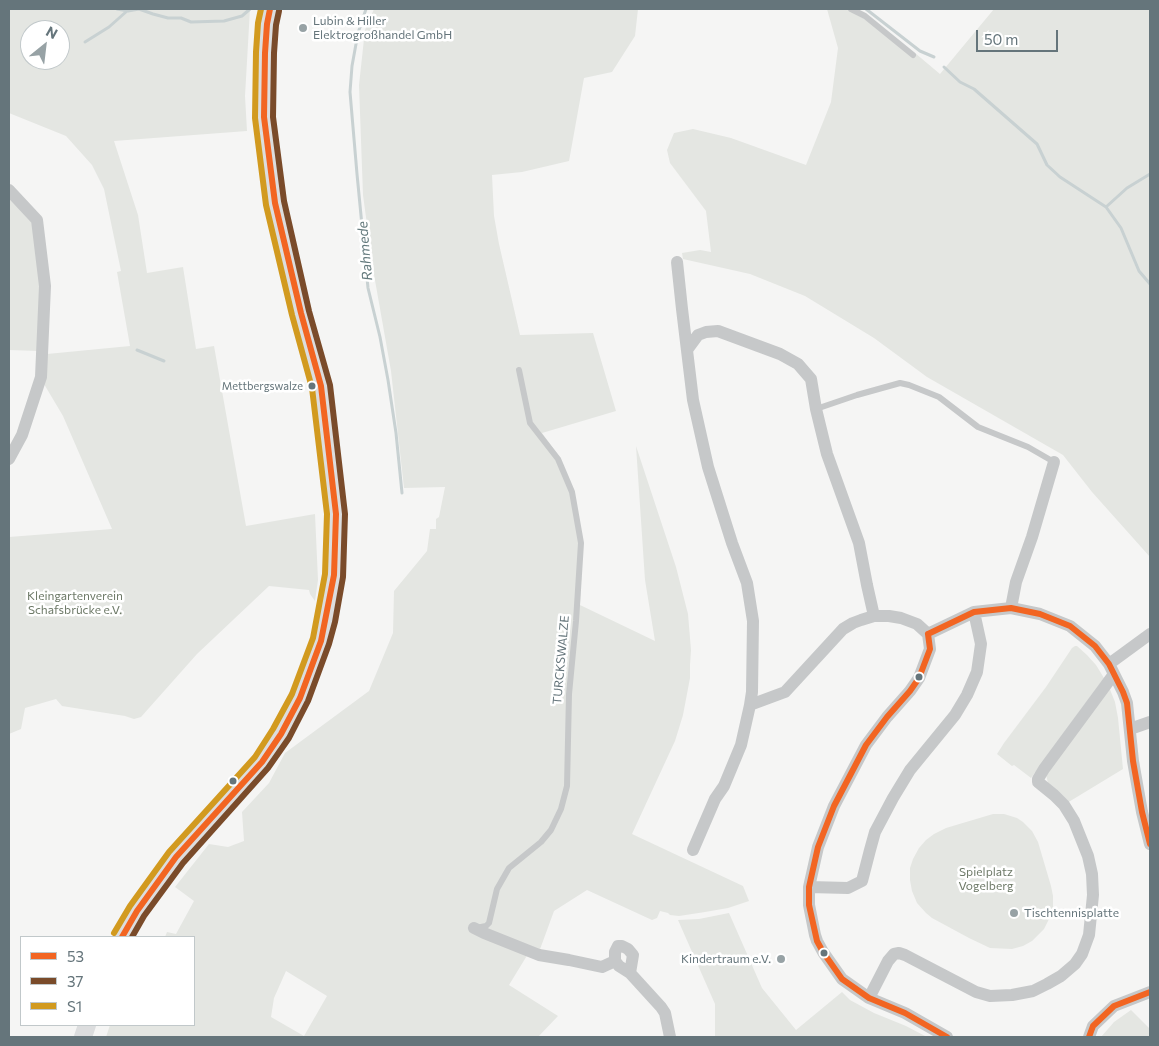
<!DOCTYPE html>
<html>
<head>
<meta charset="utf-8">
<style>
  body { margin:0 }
  #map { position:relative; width:1159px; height:1046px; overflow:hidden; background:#f5f5f4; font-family:Commissioner,sans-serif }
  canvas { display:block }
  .frame { position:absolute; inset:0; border:10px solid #65757b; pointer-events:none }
  .legend { position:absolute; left:20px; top:936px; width:175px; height:90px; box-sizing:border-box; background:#fff; border:1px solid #c1c8ca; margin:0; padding:6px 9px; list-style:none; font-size:15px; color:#65757b }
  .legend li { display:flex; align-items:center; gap:10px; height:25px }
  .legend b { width:25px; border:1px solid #c1c8ca }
  .north { position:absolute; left:20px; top:20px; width:50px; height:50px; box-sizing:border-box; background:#fff; border:1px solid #c1c8ca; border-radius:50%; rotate:29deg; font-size:14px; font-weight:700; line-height:20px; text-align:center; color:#65757b }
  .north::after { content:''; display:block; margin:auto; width:18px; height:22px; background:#97a2a5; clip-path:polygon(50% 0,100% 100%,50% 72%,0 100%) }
  .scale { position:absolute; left:976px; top:30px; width:82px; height:22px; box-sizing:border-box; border:2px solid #65757b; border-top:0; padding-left:6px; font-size:15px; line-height:18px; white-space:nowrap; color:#65757b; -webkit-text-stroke:4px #fff; paint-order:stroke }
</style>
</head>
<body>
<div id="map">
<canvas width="1159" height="1046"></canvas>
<div class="frame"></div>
<ul class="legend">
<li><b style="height:6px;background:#f26522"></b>53</li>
<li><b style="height:6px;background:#7a4b2a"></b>37</li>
<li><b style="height:6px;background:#d29a1f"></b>S1</li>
</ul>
<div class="north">N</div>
<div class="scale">50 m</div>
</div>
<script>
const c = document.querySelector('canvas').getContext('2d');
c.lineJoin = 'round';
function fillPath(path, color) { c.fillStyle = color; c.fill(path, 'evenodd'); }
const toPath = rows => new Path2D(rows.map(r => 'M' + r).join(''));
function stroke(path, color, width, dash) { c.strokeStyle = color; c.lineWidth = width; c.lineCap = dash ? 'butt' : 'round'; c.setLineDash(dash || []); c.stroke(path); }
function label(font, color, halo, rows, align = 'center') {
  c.font = font + ' Commissioner,sans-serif'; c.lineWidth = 5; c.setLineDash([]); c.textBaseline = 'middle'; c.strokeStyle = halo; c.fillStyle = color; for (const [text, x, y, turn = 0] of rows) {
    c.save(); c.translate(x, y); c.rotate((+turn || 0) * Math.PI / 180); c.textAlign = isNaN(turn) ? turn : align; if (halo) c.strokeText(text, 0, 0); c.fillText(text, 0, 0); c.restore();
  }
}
fillPath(toPath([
  [9,9,250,9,245,96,247,131,114,141,138,215,147,273,183,267,196,349,214,346,246,526,315,514,318,580,315,601,310,594,309,590,269,586,197,654,141,717,134,719,125,716,62,706,56,699,25,708,21,729,9,734,9,537,112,529,63,416,44,384,47,354,130,346,117,272,121,271,104,189,92,165,66,136,9,113],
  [30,30,60,30,60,60,30,60],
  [374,9,638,9,635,36,612,72,584,78,569,161,522,172,492,175,494,216,499,244,520,335,593,333,616,411,542,433,561,459,583,539,580,605,655,641,645,580,636,446,676,567,688,614,691,650,690,665,690,678,683,715,675,741,632,834,743,886,749,901,728,908,705,912,679,916,670,915,668,913,660,911,657,918,652,920,587,890,554,911,539,952,531,949,509,985,558,1016,538,1037,106,1037,110,1025,194,1025,194,937,165,937,167,932,176,934,194,901,175,887,209,844,228,847,244,841,242,812,269,783,285,753,369,691,393,633,394,591,427,551,430,529,436,529,436,519,439,517,445,487,404,488,391,371,373,269,363,195,359,85,365,30],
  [286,971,327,996,304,1036,271,1017,274,998],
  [827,9,846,9,863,18,915,53,940,74,994,9,1150,9,1150,557,1092,492,1063,455,927,377,874,338,805,296,750,274,683,259,682,253,700,250,711,252,706,211,670,163,667,150,674,133,693,129,731,138,806,165,831,102,838,48],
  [9,193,34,220,42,287,39,351,9,350],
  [1075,646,1077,646,1087,655,1096,665,1104,678,1031,778,1014,765,1012,766,997,754,1004,743,1046,687,1072,648],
  [1109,687,1115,702,1118,718,1123,769,1067,803,1048,783,1046,775],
  [993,814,1004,814,1017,818,1023,822,1032,831,1038,842,1051,886,1053,896,1053,908,1049,919,1044,929,1032,941,1023,946,1012,949,990,948,969,938,932,918,926,913,917,903,912,891,910,880,910,868,913,859,919,848,926,840,934,834,946,828],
  [729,913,762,988,796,1030,842,992,850,1000,874,1013,906,1026,927,1037,715,1037,715,1004,678,920,699,919],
  [1131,1010,1150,1029,1150,1037,1101,1037,1114,1022]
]), '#e4e6e2');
stroke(toPath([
  [117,9,128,11,139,9,153,14,168,18,181,18,191,22,224,21,242,16,250,9],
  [366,9,358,33,352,66,350,92,357,174,368,288,380,337,388,380,396,433,402,493],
  [866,9,920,51,934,57],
  [85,42,109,27,127,11],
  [944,67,960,82,974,89,1037,144,1047,165,1060,177,1106,207,1121,228,1139,271,1150,284],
  [1106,207,1127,188,1150,174],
  [137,350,164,361]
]), '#c8d1d2', 3);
stroke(toPath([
  [851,9,865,16,913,55],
  [816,409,857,395,900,383,909,385,939,397,978,427,1028,447,1054,462],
  [476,928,486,926,489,923,497,889,509,868,541,842,551,830,561,809,567,786,569,694,576,621,581,543,572,492,558,459,530,423,519,370]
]), '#c6c8c9', 6);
stroke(toPath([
  [9,190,37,220,45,286,41,377,22,435,9,459],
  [677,262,682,309,693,400,708,467,732,543,747,583,753,621,752,692,750,705],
  [687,350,698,335,706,332,718,331,780,354,798,364,811,379,816,409,827,454,859,543,867,585,874,616],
  [1011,608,1016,582,1032,537,1054,462],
  [928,634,930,649,919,678,910,691,887,717,866,745,834,806,818,847,809,887,809,905,815,935,817,941,823,952,842,979,869,998,905,1013,947,1037],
  [928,634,974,612,1011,608,1040,614,1070,626,1095,646,1109,664,1123,692,1127,703,1133,761,1142,812,1150,844],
  [1109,664,1150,634],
  [1130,729,1150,722],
  [693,850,715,799,724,786,741,745,750,705,785,692,843,629,853,623,861,620,874,616,889,616,901,618,917,624,928,634],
  [809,887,848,888,862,881,870,850,875,832,893,798,910,770,955,715,967,695,977,672,981,644,974,612],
  [474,928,484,933,539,955,569,960,602,967,615,961],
  [630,973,633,955,628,949,622,946,618,946,615,952,615,961,619,966,630,973,661,1007,665,1013,670,1037],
  [869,998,888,961,894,954,899,953,905,955,976,992,990,996,1012,995,1033,991,1047,984,1061,976,1075,964,1082,954,1089,935,1093,895,1092,874,1088,856,1074,821,1064,805,1054,795,1038,782,1038,779,1044,769,1114,674],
  [1089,1037,1093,1026,1114,1006,1150,992]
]), '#c6c8c9', 12);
stroke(toPath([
  [122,937,137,911,176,857,262,762,281,734,300,698,321,641,326,620,334,575,336,514,321,386,301,313,275,203,264,117,265,53,267,24,270,9],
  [83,1037,87,1025]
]), '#dcddde', 18);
stroke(toPath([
  [928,634,930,649,919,678,910,691,887,717,866,745,834,806,818,847,809,887,809,905,817,941,823,952,842,979,869,998,905,1013,947,1037],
  [928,634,974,612,1011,608,1040,614,1070,626,1095,646,1109,664,1123,692,1127,703,1133,761,1142,812,1150,844],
  [122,937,137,911,176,857,262,762,281,734,300,698,321,641,334,575,336,514,321,386,301,313,275,203,264,117,265,53,267,24,270,9],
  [1089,1037,1093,1026,1114,1006,1150,992]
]), '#f26522', 6);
stroke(toPath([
  [132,937,144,916,183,863,268,768,289,738,308,701,329,644,335,622,343,577,345,514,330,385,309,311,284,201,273,117,274,53,276,25,279,11]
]), '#7a4b2a', 6);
stroke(toPath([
  [114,933,130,906,169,852,255,757,273,729,292,694,313,638,325,574,327,514,312,388,292,315,266,205,255,118,256,52,258,23,261,9]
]), '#d29a1f', 6);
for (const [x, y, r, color] of [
  [303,28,5,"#97a2a5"],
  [312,386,4.5,"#65757b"],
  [919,677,4.5,"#65757b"],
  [233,781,4.5,"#65757b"],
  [1014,913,5,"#97a2a5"],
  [824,953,4.5,"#65757b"],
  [781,959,5,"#97a2a5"]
]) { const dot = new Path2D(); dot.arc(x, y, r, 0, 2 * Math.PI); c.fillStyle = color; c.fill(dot); stroke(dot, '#fff', 2); }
label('11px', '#65757b', '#fff', [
  ["Mettbergswalze",303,386]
], 'right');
label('12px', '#65757b', '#fff', [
  ["Lubin & Hiller",313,21],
  ["Elektrogroßhandel GmbH",313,35],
  ["Tischtennisplatte",1024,913],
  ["Kindertraum e.V.",771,959,"right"]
], 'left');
label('12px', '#6d7967', '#fff', [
  ["Kleingartenverein",75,596],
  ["Schafsbrücke e.V.",75,610],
  ["Spielplatz",986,872],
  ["Vogelberg",986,886]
]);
label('12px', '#65757b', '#fff', [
  ["TURCKSWALZE",561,660,-85]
]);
label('italic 14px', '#647a7d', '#fff', [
  ["Rahmede",365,251,-95]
]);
</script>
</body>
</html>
